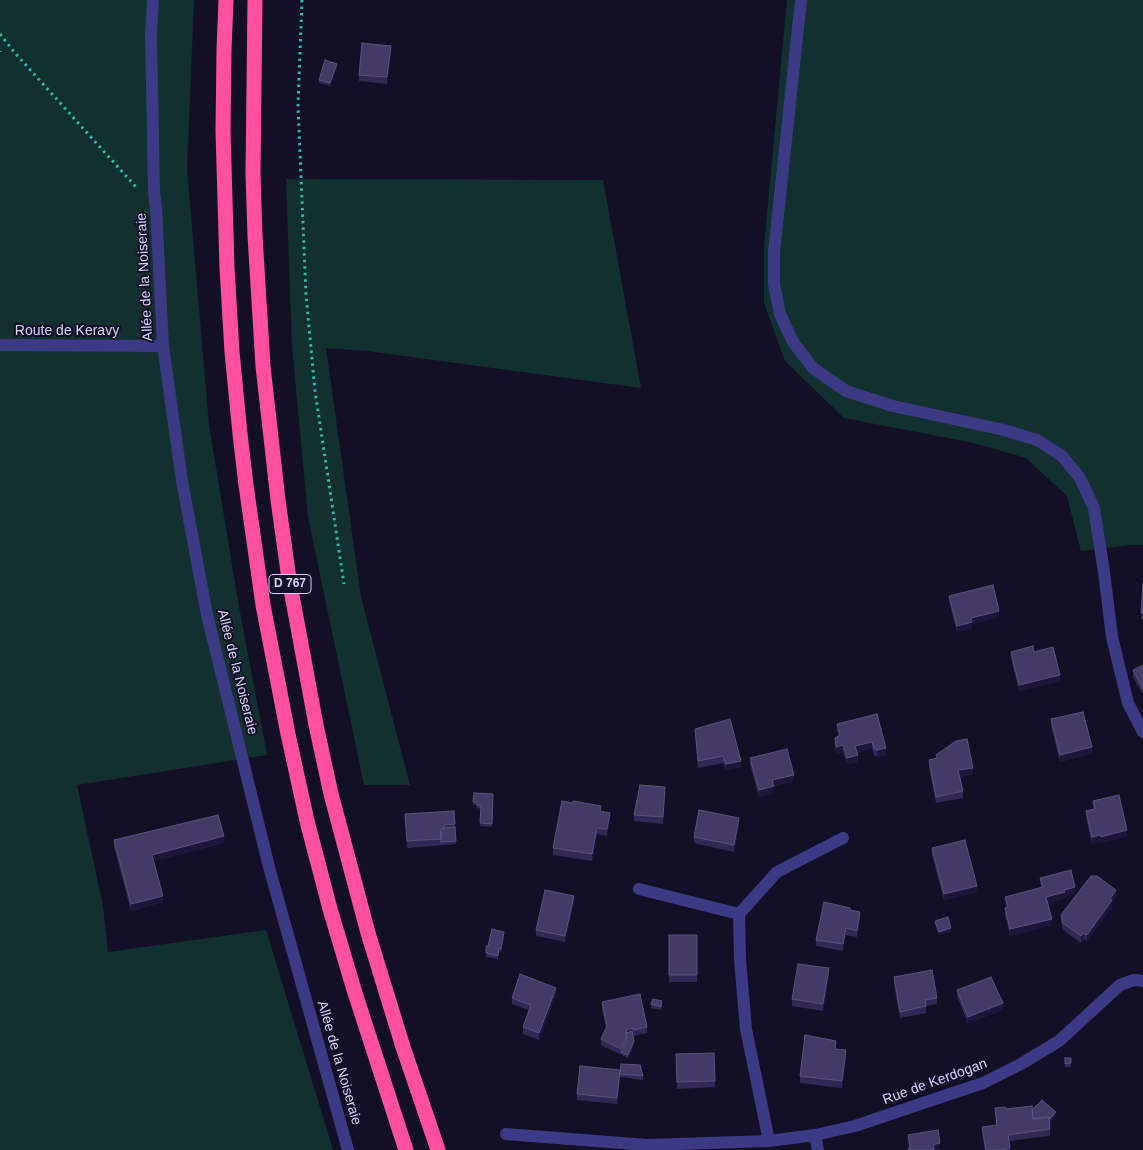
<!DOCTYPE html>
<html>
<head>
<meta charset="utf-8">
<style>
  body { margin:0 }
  canvas { display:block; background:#130f26 }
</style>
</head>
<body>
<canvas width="1143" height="1150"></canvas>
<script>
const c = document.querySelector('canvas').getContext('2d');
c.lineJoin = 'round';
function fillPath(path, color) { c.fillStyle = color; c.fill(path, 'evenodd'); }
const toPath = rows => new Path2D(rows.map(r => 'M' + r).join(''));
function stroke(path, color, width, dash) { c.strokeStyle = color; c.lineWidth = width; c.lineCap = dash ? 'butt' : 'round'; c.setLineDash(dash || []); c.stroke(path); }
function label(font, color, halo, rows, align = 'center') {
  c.font = font + ' Helvetica,sans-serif'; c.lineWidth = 4; c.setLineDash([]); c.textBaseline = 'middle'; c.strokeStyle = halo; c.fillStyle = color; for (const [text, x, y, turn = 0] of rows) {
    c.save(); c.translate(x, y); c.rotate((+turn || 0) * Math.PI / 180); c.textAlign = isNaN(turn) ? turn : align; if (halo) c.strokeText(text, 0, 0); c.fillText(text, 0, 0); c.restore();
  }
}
fillPath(toPath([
  [0,0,194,0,187,169,209,425,239,607,267,755,77,785,103,906,108,952,266,930,333,1150,0,1150],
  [787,0,1143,0,1143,545,1132,545,1081,551,1067,496,1026,458,974,443,844,418,785,361,764,303,764,246],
  [286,179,603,180,641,388,367,351,326,348,361,597,410,785,364,785,308,517,292,346]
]), '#12302f');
stroke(toPath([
  [302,0,298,105,306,295,315,391,344,584],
  [0,34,15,53,136,187],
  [0,51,0,52]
]), '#2fb8b0', 3, [2.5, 4]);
stroke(toPath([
  [153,0,151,35,154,191,156,209,163,346,182,481,207,615,269,867,348,1150],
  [801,0,774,252,774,284,780,314,793,342,813,368,846,391,893,406,1004,430,1037,440,1062,456,1080,478,1094,508,1104,572,1112,637,1128,703,1143,732],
  [0,345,163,346],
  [639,889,739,914],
  [506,1134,647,1145,769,1141,815,1135,855,1126,983,1083,1021,1064,1059,1041,1120,985,1134,980,1143,981],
  [815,1135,818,1150],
  [769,1141,746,1029,740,960,739,914,777,872,843,838]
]), '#3d3a85', 12);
stroke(toPath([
  [226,0,224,50,223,131,227,268,232,352,240,434,246,485,263,605,288,734,307,821,330,909,355,993,406,1150],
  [255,0,253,174,255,236,263,366,278,500,289,579,316,725,331,794,368,933,403,1047,438,1150]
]), '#ff4fa3', 15);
fillPath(toPath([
  [391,52,387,84,359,81,359,75],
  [337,68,330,86,319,83,319,80],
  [1143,584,1143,619,1141,619],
  [949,596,999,617,972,624,972,628,957,632,949,602],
  [1011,652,1034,652,1060,681,1019,691,1011,658],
  [1143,665,1143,695,1133,677,1133,670],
  [877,714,886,755,877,757,874,755,872,748,857,752,858,762,847,764,843,752,836,754,835,744,835,738,839,736,837,730,837,724],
  [1051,719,1092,753,1060,762,1051,726],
  [695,729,741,767,726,770,723,763,698,768],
  [936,755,973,774,960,777,963,791,963,798,936,803,929,767,929,760,936,759],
  [750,758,794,781,774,786,774,793,759,797,750,764],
  [474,793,493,794,492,827,480,826,481,809,477,808,476,805,473,805],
  [665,794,663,824,634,821,634,815],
  [1093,801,1127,836,1101,843,1101,841,1092,844,1086,817,1086,811,1093,809],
  [454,811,456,844,407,848,405,814],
  [601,811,610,819,607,836,597,834,592,861,553,855,553,848],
  [739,825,734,852,694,843,694,837],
  [114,840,224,843,154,861,163,902,131,911,114,847],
  [932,848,977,892,944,900,932,855],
  [1040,878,1075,894,1065,897,1065,898,1047,903,1052,925,1010,936,1005,914,1005,908,1006,908,1005,897,1041,887],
  [1116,897,1112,902,1112,907,1087,941,1084,939,1081,943,1063,930,1061,921,1061,915],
  [574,903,565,942,536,936,536,930],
  [850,910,860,919,857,937,846,935,843,951,816,946,816,940],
  [935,921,951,932,939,935,935,924],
  [504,935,501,952,499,951,498,959,486,957,486,946,488,946],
  [669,935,697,935,697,982,669,982],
  [829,974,823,1011,792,1006,792,999],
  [894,977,937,998,937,1004,926,1006,926,1013,900,1018,894,984],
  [957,990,1003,1010,968,1023,957,997],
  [556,994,539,1040,523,1034,523,1027,529,1010,512,1004,512,998],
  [602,1002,647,1027,647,1033,633,1036,634,1044,628,1058,601,1045,601,1039,606,1028,602,1009],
  [651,1004,662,1005,661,1010,651,1008],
  [836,1049,846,1057,842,1088,800,1083,800,1076],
  [714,1053,715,1087,677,1089,676,1054],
  [1065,1058,1071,1058,1071,1067,1065,1067],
  [620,1074,643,1076,643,1080,620,1077,617,1104,577,1100,577,1094],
  [995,1108,1032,1110,1056,1115,1050,1123,1050,1136,1009,1141,1010,1150,985,1150,982,1133,982,1127,996,1125]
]), '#312854');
fillPath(toPath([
  [391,46,391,52,387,84,387,77],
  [337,64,337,68,330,86,330,83],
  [999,611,999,617,972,624,972,628,957,632,957,626,971,618],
  [1060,675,1060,681,1019,691,1019,685],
  [872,742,872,748,855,753,855,746],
  [843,745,843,752,836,754,836,747],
  [1092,747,1092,753,1060,762,1060,755],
  [886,748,886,755,877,757,877,750],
  [858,755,858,762,847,764,847,758],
  [741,761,741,767,726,770,726,764],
  [973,768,973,774,958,777,958,770],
  [794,775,794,781,774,786,774,793,759,797,759,790,772,780],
  [665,787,665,794,663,824,663,817],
  [610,813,610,819,607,836,607,829],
  [739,818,739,825,734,852,734,845],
  [597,828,597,834,592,861,592,854],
  [1127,830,1127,836,1101,843,1101,837],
  [1101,835,1101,841,1092,844,1092,837],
  [224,836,224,843,152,862,152,855],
  [977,886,977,892,944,900,944,894],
  [1075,887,1075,894,1065,897,1065,898,1046,904,1046,897],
  [1116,890,1116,897,1112,902,1112,907,1087,941,1087,935],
  [163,896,163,902,131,911,131,904],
  [574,896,574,903,565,942,565,936],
  [860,912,860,919,857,937,857,931],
  [1052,919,1052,925,1010,936,1010,929],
  [846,928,846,935,843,951,843,944],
  [951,928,951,932,939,935,939,932],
  [1084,933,1084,939,1081,943,1081,936],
  [829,968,829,974,823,1011,823,1004],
  [556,988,556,994,539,1040,539,1033],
  [1003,1003,1003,1010,968,1023,968,1017],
  [633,1028,633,1035,626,1036,626,1030],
  [627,1037,627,1043,621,1052,621,1049],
  [634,1041,634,1044,628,1058,628,1055],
  [846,1050,846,1057,842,1088,842,1081],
  [1056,1112,1056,1115,1049,1124,1049,1121],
  [940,1143,940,1150,933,1150,933,1145]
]), '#1d163a');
const building = toPath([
  [362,43,391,46,387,77,359,75,362,43],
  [325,60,337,64,330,83,319,80,325,60],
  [1143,584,1143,613,1141,613,1143,584],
  [993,585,999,611,971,618,972,622,957,626,949,596,993,585],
  [1033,646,1034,652,1053,647,1060,675,1019,685,1011,652,1033,646],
  [1143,665,1143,689,1133,670,1143,665],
  [1083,712,1092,747,1060,755,1051,719,1083,712],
  [877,714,886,748,877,750,874,748,872,742,855,746,858,755,847,758,843,745,836,747,835,738,840,735,837,724,877,714],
  [730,719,741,761,726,764,723,756,698,761,695,729,730,719],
  [967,739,973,768,958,770,963,791,936,797,929,760,937,758,936,755,956,741,967,739],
  [787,749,794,775,772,780,774,786,759,790,750,758,787,749],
  [640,785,665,787,663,817,634,815,640,785],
  [474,793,493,794,492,824,480,823,481,806,477,805,476,802,473,802,474,793],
  [1119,795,1127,830,1101,837,1101,835,1092,837,1086,811,1095,809,1093,801,1119,795],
  [562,801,573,803,573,801,601,806,600,811,610,813,607,829,597,828,592,854,553,848,562,801],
  [699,810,739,818,734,845,694,837,699,810],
  [454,811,455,824,444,825,444,829,441,829,441,839,407,841,405,814,454,811],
  [218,815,224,836,152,855,163,896,131,904,114,840,218,815],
  [455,827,456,841,441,842,441,832,444,832,444,828,455,827],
  [965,840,977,886,944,894,932,848,965,840],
  [1071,870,1075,887,1064,890,1065,892,1046,897,1052,919,1010,929,1005,908,1008,907,1005,897,1043,887,1040,878,1071,870],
  [1091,876,1097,876,1116,890,1110,899,1112,900,1087,935,1084,933,1081,936,1063,923,1061,915,1091,876],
  [545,890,574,896,565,936,536,930,545,890],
  [824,902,850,908,850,910,860,912,857,931,846,928,843,944,816,940,824,902],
  [948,917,951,928,939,932,935,921,948,917],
  [492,929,504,932,501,949,499,948,498,956,486,953,486,946,488,946,492,929],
  [669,935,697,935,697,975,669,975,669,935],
  [798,964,829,968,823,1004,792,999,798,964],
  [932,970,937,998,925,1000,926,1006,900,1012,894,977,932,970],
  [520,974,556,988,539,1033,523,1027,531,1005,512,998,520,974],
  [991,977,1003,1003,968,1017,957,990,991,977],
  [640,994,647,1027,633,1030,633,1028,626,1030,627,1037,621,1049,601,1039,607,1026,602,1002,640,994],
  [653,999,662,1001,661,1007,651,1004,653,999],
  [632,1031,634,1041,628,1055,621,1052,627,1040,626,1033,632,1031],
  [805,1035,836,1041,835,1049,846,1050,842,1081,800,1076,805,1035],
  [714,1053,715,1081,677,1082,676,1054,714,1053],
  [1065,1058,1071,1058,1071,1063,1065,1064,1065,1058],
  [621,1064,640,1065,643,1076,620,1074,621,1064],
  [580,1066,620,1070,617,1098,577,1094,580,1066],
  [1042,1100,1056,1112,1049,1120,1049,1117,1033,1119,1032,1110,1042,1100],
  [1032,1106,1033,1119,1049,1117,1050,1129,1008,1135,1010,1148,999,1150,986,1150,982,1127,997,1125,995,1108,1005,1107,1006,1109,1032,1106],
  [938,1130,940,1143,933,1145,934,1150,909,1150,908,1148,910,1148,908,1135,938,1130]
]);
fillPath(building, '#433a66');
stroke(building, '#5a527e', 1);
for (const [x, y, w] of [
  [290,584,42]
]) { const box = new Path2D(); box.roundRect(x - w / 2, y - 9.5, w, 19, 4); c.fillStyle = '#130f26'; c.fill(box); stroke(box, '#d9d4ff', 1); }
label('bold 12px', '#d9d4ff', null, [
  ["D 767",290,584]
]);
label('14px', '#d9d4ff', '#130f26', [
  ["Allée de la Noiseraie",145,277,-93],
  ["Route de Keravy",67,331],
  ["Allée de la Noiseraie",237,672,76],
  ["Allée de la Noiseraie",339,1063,74],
  ["Rue de Kerdogan",935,1082,-20]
]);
</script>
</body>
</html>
